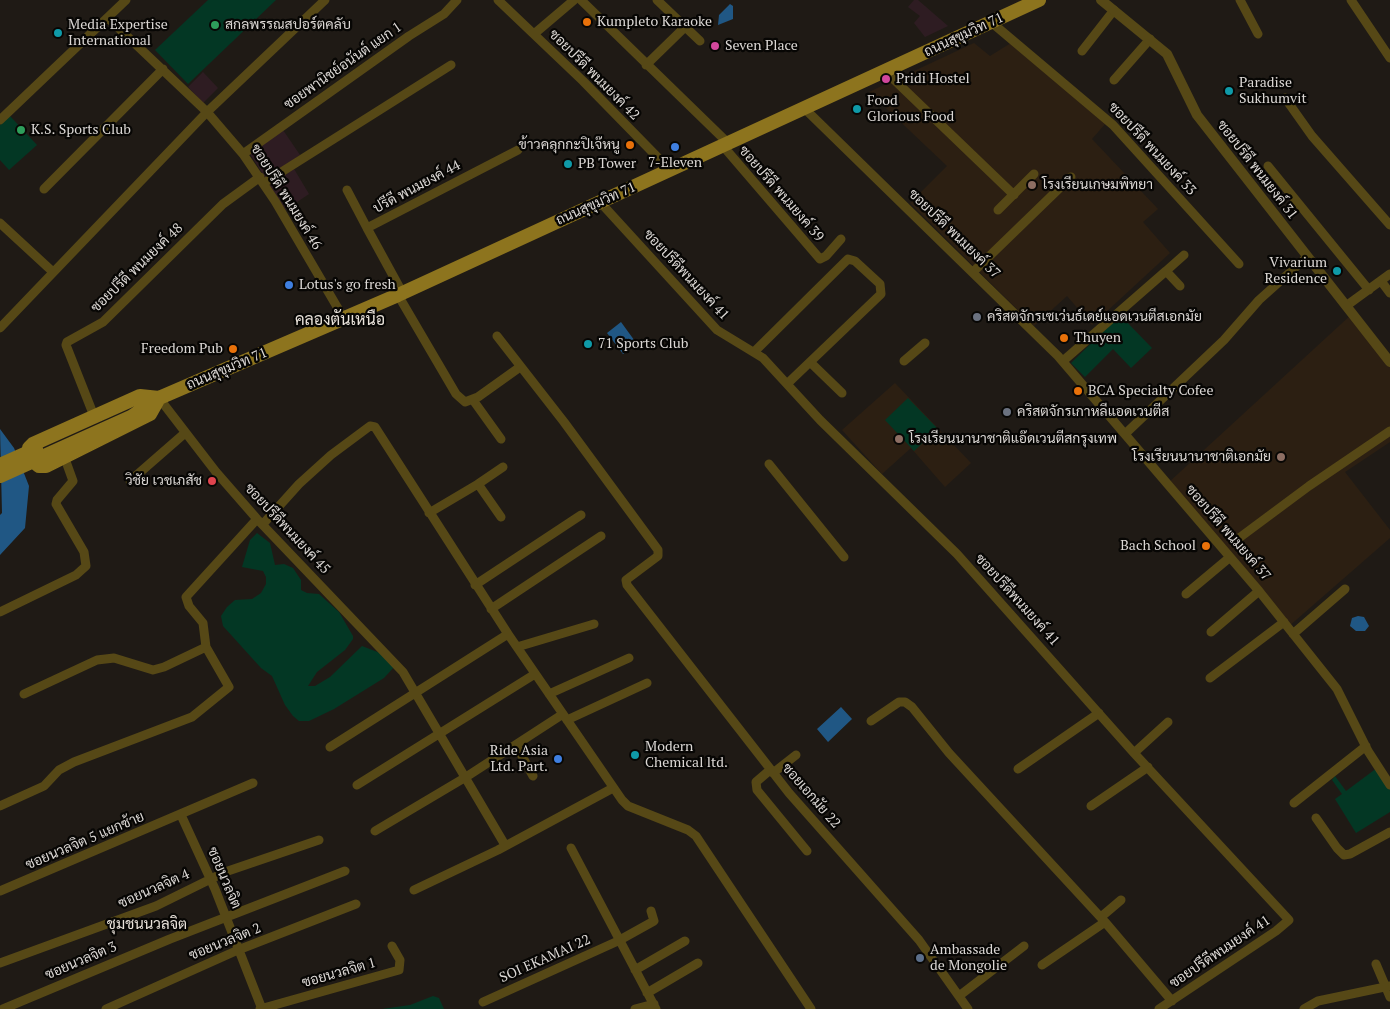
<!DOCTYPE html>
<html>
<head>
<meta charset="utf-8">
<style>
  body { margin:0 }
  canvas { display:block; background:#1f1a15 }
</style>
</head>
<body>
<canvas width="1390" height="1009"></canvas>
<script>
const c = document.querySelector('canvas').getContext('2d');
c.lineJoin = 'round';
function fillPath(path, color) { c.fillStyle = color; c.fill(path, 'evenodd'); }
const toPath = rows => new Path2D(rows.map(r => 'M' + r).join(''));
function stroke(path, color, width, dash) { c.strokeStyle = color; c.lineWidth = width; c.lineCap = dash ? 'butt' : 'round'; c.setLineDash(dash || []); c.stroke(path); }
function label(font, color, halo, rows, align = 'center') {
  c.font = font + ' "PT Serif",Sarabun,serif'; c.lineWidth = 4.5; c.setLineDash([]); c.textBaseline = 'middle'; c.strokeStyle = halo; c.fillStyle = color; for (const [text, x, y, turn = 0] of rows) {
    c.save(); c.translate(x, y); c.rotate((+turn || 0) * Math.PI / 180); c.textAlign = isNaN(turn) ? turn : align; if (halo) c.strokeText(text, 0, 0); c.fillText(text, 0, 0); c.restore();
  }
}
fillPath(toPath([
  [914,0,918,0,948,26,925,37,914,23,920,16,908,7],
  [203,72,218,88,203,103,188,87],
  [283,130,300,155,266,179,250,154],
  [294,169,309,194,285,210,269,185]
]), '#2e1c22');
fillPath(toPath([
  [974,43,990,56,1011,43,1106,123,1092,139,1158,209,1143,222,1170,253,1092,325,1067,296,1034,326,910,203,947,166,869,92],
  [1352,314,1390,362,1390,442,1345,472,1390,530,1390,538,1288,627,1167,484],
  [895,383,971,463,945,487,911,448,882,474,842,430]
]), '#2c1f12');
fillPath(toPath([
  [208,0,276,0,188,84,155,50],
  [10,116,37,145,9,170,0,160,0,125],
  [1120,315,1152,348,1131,368,1113,349,1085,377,1071,363],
  [908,398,938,429,914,451,885,420],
  [257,533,270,543,275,565,284,564,293,568,301,580,301,590,307,593,319,594,339,612,353,636,353,639,345,650,317,672,308,686,315,686,330,677,362,646,380,653,395,666,384,678,334,709,309,721,299,721,293,716,285,705,272,676,261,668,223,626,221,616,227,607,235,600,252,599,261,593,266,584,266,577,263,571,242,567,250,540],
  [1377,768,1390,786,1390,812,1356,833,1335,799,1342,794,1332,780,1335,776,1346,791],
  [433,996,439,998,444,1009,382,1009,410,1005]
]), '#033724');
fillPath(toPath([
  [730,4,733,6,733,19,718,25,719,15],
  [621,322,637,344,623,354,607,333],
  [0,429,14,448,29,486,25,528,0,555,0,515,2,513],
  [1358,616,1364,617,1369,626,1365,631,1356,631,1350,626,1352,618],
  [841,707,852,719,828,742,817,729]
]), '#205784');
stroke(toPath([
  [498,0,583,81,670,170],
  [581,0,729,144],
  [657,0,700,41],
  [1240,0,1258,34],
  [1351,0,1390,58],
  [108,18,207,112,243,154,275,201,343,317],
  [991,22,1113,125,1239,264],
  [534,34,574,0],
  [1082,51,1114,10],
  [646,65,685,27],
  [885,71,1014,195],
  [1114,80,1150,39],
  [1285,98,1312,136,1390,225],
  [805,109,1058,356,1259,591,1337,689,1368,751,1390,785],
  [0,120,126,0],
  [723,146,820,259,826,256,841,239],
  [243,154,409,36,444,14,457,0],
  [1268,166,1369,290],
  [264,183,451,65],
  [44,189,163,69],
  [347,190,367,228],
  [600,202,717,330,763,358,820,420,957,554,1134,753,1289,920,1276,931,1159,1009],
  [998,210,1034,174],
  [0,223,53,272],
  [973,272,1071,177],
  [1381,281,1390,293],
  [1180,286,1166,271,1184,255],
  [402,292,367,228,518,150],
  [398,295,456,394,465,402,478,397,520,367],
  [1346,306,1390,274],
  [0,328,207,112,325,0],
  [497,336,564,422,658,550,658,556,626,580,627,585,789,793,919,940,968,1009],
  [754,352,848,259,855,261,880,284,881,294,787,384],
  [904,361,925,343],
  [1063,361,1166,271],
  [810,362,842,393],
  [159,398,216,472,257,519,403,672,505,845],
  [473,400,501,439],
  [94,416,66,345,67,342,103,322,223,204,260,177],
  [1125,434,1224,340,1259,300,1307,257],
  [769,464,844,557],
  [130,481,185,433],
  [478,484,503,467],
  [429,513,478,484,501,517],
  [263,524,299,484,331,455,370,426,375,427,508,634,622,800,628,806,688,830,696,836,811,1009],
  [1235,541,1309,486,1390,431],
  [475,585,581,515],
  [1186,594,1229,558],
  [491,609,601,536],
  [0,612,76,575,86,566,84,552,56,504,57,500,73,481,64,456],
  [1211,632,1259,591],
  [1293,634,1345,589],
  [517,647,594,624],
  [1210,678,1284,622],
  [24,694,97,660,114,658,153,670,164,667,206,647],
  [549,694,629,658],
  [567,720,647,683],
  [871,721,899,702,905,702,912,707,949,753,1105,922,1172,1001],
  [516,745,533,776],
  [330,747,508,634],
  [1134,753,1168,722],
  [1018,769,1099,713],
  [770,770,756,782,757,790,807,851],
  [773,773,796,755],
  [357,785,535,674],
  [1294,803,1366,746],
  [0,806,44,786,59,770,74,762,192,717,229,687,206,647,203,623,189,606,186,597,257,519],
  [1091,806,1148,767],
  [181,815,215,889,262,1009],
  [1316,818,1337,848,1344,855,1350,854,1390,832],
  [375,831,466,777,563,714],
  [571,848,656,1009],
  [414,890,498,850,613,788],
  [0,891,253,783],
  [1101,917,1121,900],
  [0,963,156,906,225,872,319,840],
  [1376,964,1390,997],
  [1042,965,1105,922],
  [635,970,685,941],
  [647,993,698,963],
  [959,996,1024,946],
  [483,1002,618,941,654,921,651,911],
  [3,1009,170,939,345,871],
  [106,1009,238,950,356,904],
  [260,1009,399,970,400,960,392,946],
  [635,1009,654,1004],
  [1304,1009,1318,1001,1390,986]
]), '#564816', 9);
stroke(toPath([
  [1101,0,1167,54,1197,115,1390,362]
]), '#564816', 10);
stroke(toPath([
  [140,396,159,398,150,414,46,466,39,466,34,462,29,448,33,444,140,396],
  [0,465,36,449],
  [0,476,131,417,159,398,398,295,1039,0]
]), '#8d741e', 14);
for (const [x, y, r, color] of [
  [587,22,5,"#e8710a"],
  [215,25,5,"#2e9e5b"],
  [58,33,5,"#0f9aa8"],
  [715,46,5,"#d1479c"],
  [886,79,5,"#d1479c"],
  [1229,91,5,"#0f9aa8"],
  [857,109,5,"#0f9aa8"],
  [21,130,5,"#2e9e5b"],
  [630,145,5,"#e8710a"],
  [675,147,5,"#3f7fe0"],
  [568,164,5,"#0f9aa8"],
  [1032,185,5,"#8d6e63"],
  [1337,271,5,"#0f9aa8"],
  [289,285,5,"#3f7fe0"],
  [977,317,5,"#6b7280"],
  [1064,338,5,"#e8710a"],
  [588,344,5,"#0f9aa8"],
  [233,349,5,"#e8710a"],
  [1078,391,5,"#e8710a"],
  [1007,412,5,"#6b7280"],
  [899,439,5,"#8d6e63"],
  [1281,457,5,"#8d6e63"],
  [212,481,5,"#e0444e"],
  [1206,546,5,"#e8710a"],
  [635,755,5,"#0f9aa8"],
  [558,759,5,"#3f7fe0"],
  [920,958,5,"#5c6f8a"]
]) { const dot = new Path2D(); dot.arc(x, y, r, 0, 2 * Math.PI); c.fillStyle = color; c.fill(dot); stroke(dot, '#070604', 2); }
label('14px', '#dbd7d4', '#070604', [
  ["Kumpleto Karaoke",597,22],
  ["Media Expertise",68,25],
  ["International",68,41],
  ["สกลพรรณสปอร์ตคลับ",225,25],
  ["Seven Place",725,46],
  ["Pridi Hostel",896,79],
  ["Paradise",1239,83],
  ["Sukhumvit",1239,99],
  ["Food",867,101],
  ["Glorious Food",867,117],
  ["K.S. Sports Club",31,130],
  ["ข้าวคลุกกะปิเจ๊หนู",620,145,"right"],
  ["7-Eleven",675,163,"center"],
  ["PB Tower",578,164],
  ["โรงเรียนเกษมพิทยา",1042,185],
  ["Vivarium",1327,263,"right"],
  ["Residence",1327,279,"right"],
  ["Lotus's go fresh",299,285],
  ["คริสตจักรเซเว่นธ์เดย์แอดเวนตีสเอกมัย",987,317],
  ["Thuyen",1074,338],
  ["71 Sports Club",598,344],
  ["Freedom Pub",223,349,"right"],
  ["BCA Specialty Cofee",1088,391],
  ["คริสตจักรเกาหลีแอดเวนตีส",1017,412],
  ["โรงเรียนนานาชาติแอ๊ดเวนตีสกรุงเทพ",909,439],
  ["โรงเรียนนานาชาติเอกมัย",1271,457,"right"],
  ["วิชัย เวชเภสัช",202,481,"right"],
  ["Bach School",1196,546,"right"],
  ["Modern",645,747],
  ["Chemical ltd.",645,763],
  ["Ride Asia",548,751,"right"],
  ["Ltd. Part.",548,767,"right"],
  ["Ambassade",930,950],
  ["de Mongolie",930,966]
], 'left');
label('14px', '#dbd7d4', '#070604', [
  ["ถนนสุขุมวิท 71",964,35,-25],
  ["ซอยพานิชย์อนันต์ แยก 1",343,66,-35],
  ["ซอยปรีดี พนมยงค์ 42",594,75,45],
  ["ซอยปรีดี พนมยงค์ 33",1152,149,47],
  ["ซอยปรีดี พนมยงค์ 31",1257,170,52],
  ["ปรีดี พนมยงค์ 44",417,187,-28],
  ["ซอยปรีดี พนมยงค์ 39",781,194,49],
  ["ซอยปรีดี พนมยงค์ 46",286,197,58],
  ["ถนนสุขุมวิท 71",596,204,-24],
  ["ซอยปรีดี พนมยงค์ 37",954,234,44],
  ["ซอยปรีดี พนมยงค์ 48",137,268,-44],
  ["ซอยปรีดีพนมยงค์ 41",686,275,47],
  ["ถนนสุขุมวิท 71",227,369,-23],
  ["ซอยปรีดีพนมยงค์ 45",287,529,47],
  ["ซอยปรีดี พนมยงค์ 37",1228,533,49],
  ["ซอยปรีดีพนมยงค์ 41",1017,600,48],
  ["ซอยเอกมัย 22",811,796,49],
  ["ซอยนวลจิต 5 แยกซ้าย",85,841,-23],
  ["ซอยนวลจิต",224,878,67],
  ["ซอยนวลจิต 4",154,889,-24],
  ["ซอยนวลจิต 2",225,942,-22],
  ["ซอยปรีดีพนมยงค์ 41",1220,952,-34],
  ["SOI EKAMAI 22",545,959,-24],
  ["ซอยนวลจิต 3",81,961,-23],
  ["ซอยนวลจิต 1",339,973,-16]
]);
label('15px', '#eae3db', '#070604', [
  ["ชุมชนนวลจิต",147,925]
]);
label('16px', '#eae3db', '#070604', [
  ["คลองตันเหนือ",340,320]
]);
</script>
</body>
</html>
